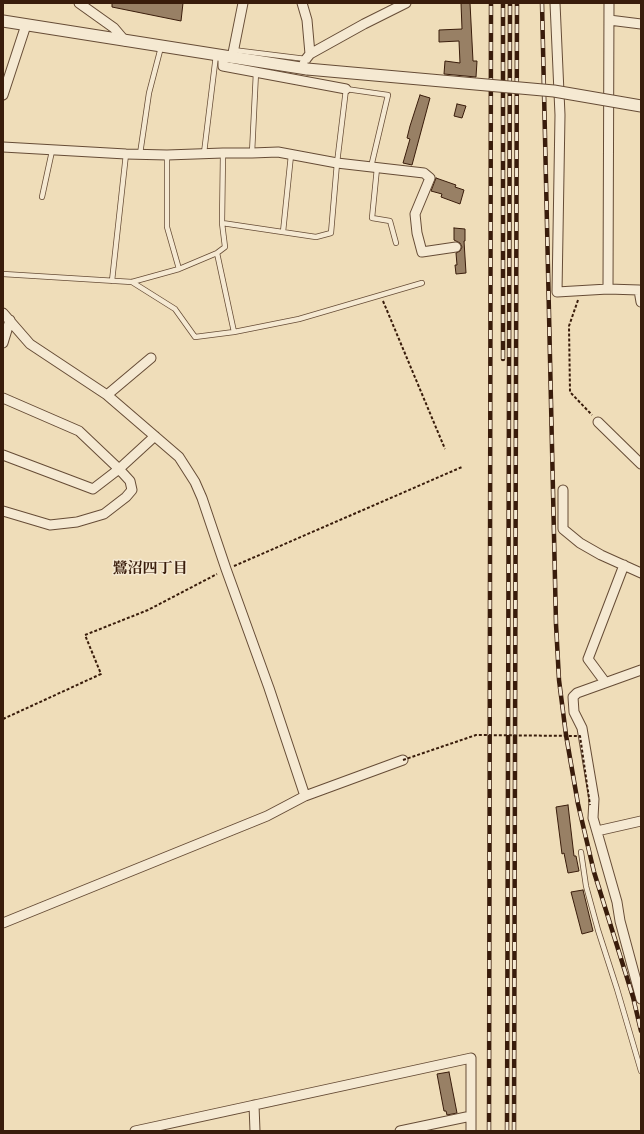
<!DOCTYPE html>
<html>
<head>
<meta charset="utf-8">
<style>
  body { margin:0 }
  #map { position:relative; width:644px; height:1134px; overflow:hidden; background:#efddb9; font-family:"IM FELL Double Pica",serif }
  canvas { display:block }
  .frame { position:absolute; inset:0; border:4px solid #391c0b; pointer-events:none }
</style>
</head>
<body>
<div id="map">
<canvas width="644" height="1134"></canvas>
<div class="frame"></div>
</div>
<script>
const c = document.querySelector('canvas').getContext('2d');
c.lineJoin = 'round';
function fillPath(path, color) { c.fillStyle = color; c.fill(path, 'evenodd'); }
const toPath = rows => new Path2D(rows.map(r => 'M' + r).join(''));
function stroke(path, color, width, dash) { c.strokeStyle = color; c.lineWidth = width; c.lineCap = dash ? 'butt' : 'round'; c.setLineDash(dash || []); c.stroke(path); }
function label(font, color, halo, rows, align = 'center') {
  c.font = font + ' "IM FELL Double Pica","Noto Serif JP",serif'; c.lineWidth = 3; c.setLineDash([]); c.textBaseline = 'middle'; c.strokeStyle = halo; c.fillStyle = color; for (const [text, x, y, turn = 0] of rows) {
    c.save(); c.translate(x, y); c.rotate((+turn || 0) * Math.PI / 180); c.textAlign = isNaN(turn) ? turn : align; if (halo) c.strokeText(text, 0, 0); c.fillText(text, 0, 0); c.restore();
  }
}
const building = toPath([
  [112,3,183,3,181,21,112,7,112,3],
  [461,3,470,3,473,61,477,61,476,77,444,74,445,61,460,63,459,41,439,42,439,30,462,29,461,3],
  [420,95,430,98,412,165,403,163,410,139,407,138,410,126,420,95],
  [457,104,466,106,462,118,454,116,457,104],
  [436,178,456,185,455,187,464,190,460,204,441,197,442,194,431,191,436,178],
  [454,228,465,229,465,241,464,241,466,273,456,274,455,265,457,265,456,253,460,251,462,247,460,243,454,240,454,228],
  [568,805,574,856,576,856,579,871,568,873,564,853,562,854,556,807,568,805],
  [583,890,593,931,582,934,571,892,583,890],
  [449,1072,457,1113,447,1115,446,1111,444,1111,437,1074,449,1072]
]);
fillPath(building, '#988065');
stroke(building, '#391c0b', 1);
const service = toPath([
  [233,50,306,59],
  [204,153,216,55],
  [252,153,256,72],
  [140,154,149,93,161,47],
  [167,155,167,227,179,269],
  [377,168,372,218,390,221,396,243],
  [42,197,52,151],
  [222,223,316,237,331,233,337,163,346,89,388,95,371,167],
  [283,232,291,155],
  [217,253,234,332],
  [3,274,132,282,179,269,217,253,225,247,222,223,223,153],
  [112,281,126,154],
  [132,282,175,309,195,337,234,332,299,319,422,283],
  [581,852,586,886,598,930,617,989,641,1071]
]);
const minor = toPath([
  [79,3,114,28,125,41],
  [302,3,307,20,310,54,306,59,302,68],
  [555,3,560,115,557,292,608,289,639,290,641,302],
  [609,20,641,24],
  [310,54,364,24,406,3],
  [223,56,223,66,346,89],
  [232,58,243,3],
  [3,95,26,25],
  [3,147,126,154,167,155,223,153,252,153,278,152,337,163,424,173,430,178,415,214,417,233,422,252,456,247],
  [608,289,609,3],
  [3,313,30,344,107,395,179,457,195,482,202,498,226,569,269,688,305,796],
  [3,343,10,320],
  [107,395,151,358],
  [3,398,79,431,119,469,130,481,132,490,126,497,104,514,77,522,50,525,3,511],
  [598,422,641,464],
  [3,455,93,489,119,469,155,436],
  [563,490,563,529,580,543,601,555,641,573],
  [641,670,577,693,573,697,574,712,582,728,594,799,593,818,617,902,620,921,641,999],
  [605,682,588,659,624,565],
  [597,831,641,821],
  [3,923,267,816,305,796,403,760],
  [254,1105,255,1131],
  [135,1131,471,1058,471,1131],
  [400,1131,471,1116]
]);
const tertiary = toPath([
  [3,21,307,69]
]);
stroke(service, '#664c36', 6);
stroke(minor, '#664c36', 11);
stroke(tertiary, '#664c36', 13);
stroke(toPath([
  [578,300,569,326,570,392,592,415],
  [383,301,445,449],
  [234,566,462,467],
  [3,719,101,674,85,635,148,610,217,574]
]), '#391c0b', 2, [3, 2]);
stroke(service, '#f5e9d2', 4.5);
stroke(minor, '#f5e9d2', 9);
stroke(tertiary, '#f5e9d2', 11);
const rail = toPath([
  [542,3,556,624,559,680,566,735,578,804,594,872,633,997,641,1031],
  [503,359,503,3],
  [489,1131,491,3],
  [507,1131,510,3],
  [514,1131,517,3]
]);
stroke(rail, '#391c0b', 4.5);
stroke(rail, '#f5e9d2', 3, [9]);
const tertiaryBridge = toPath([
  [307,69,554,91,641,106]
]);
stroke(tertiaryBridge, '#664c36', 13, []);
stroke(toPath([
  [403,760,476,735,580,736,590,805]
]), '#391c0b', 2, [3, 2]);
stroke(tertiaryBridge, '#f5e9d2', 11);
label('bold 15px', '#391c0b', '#f5e9d2', [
  ["鷺沼四丁目",150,570]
]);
</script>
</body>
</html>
